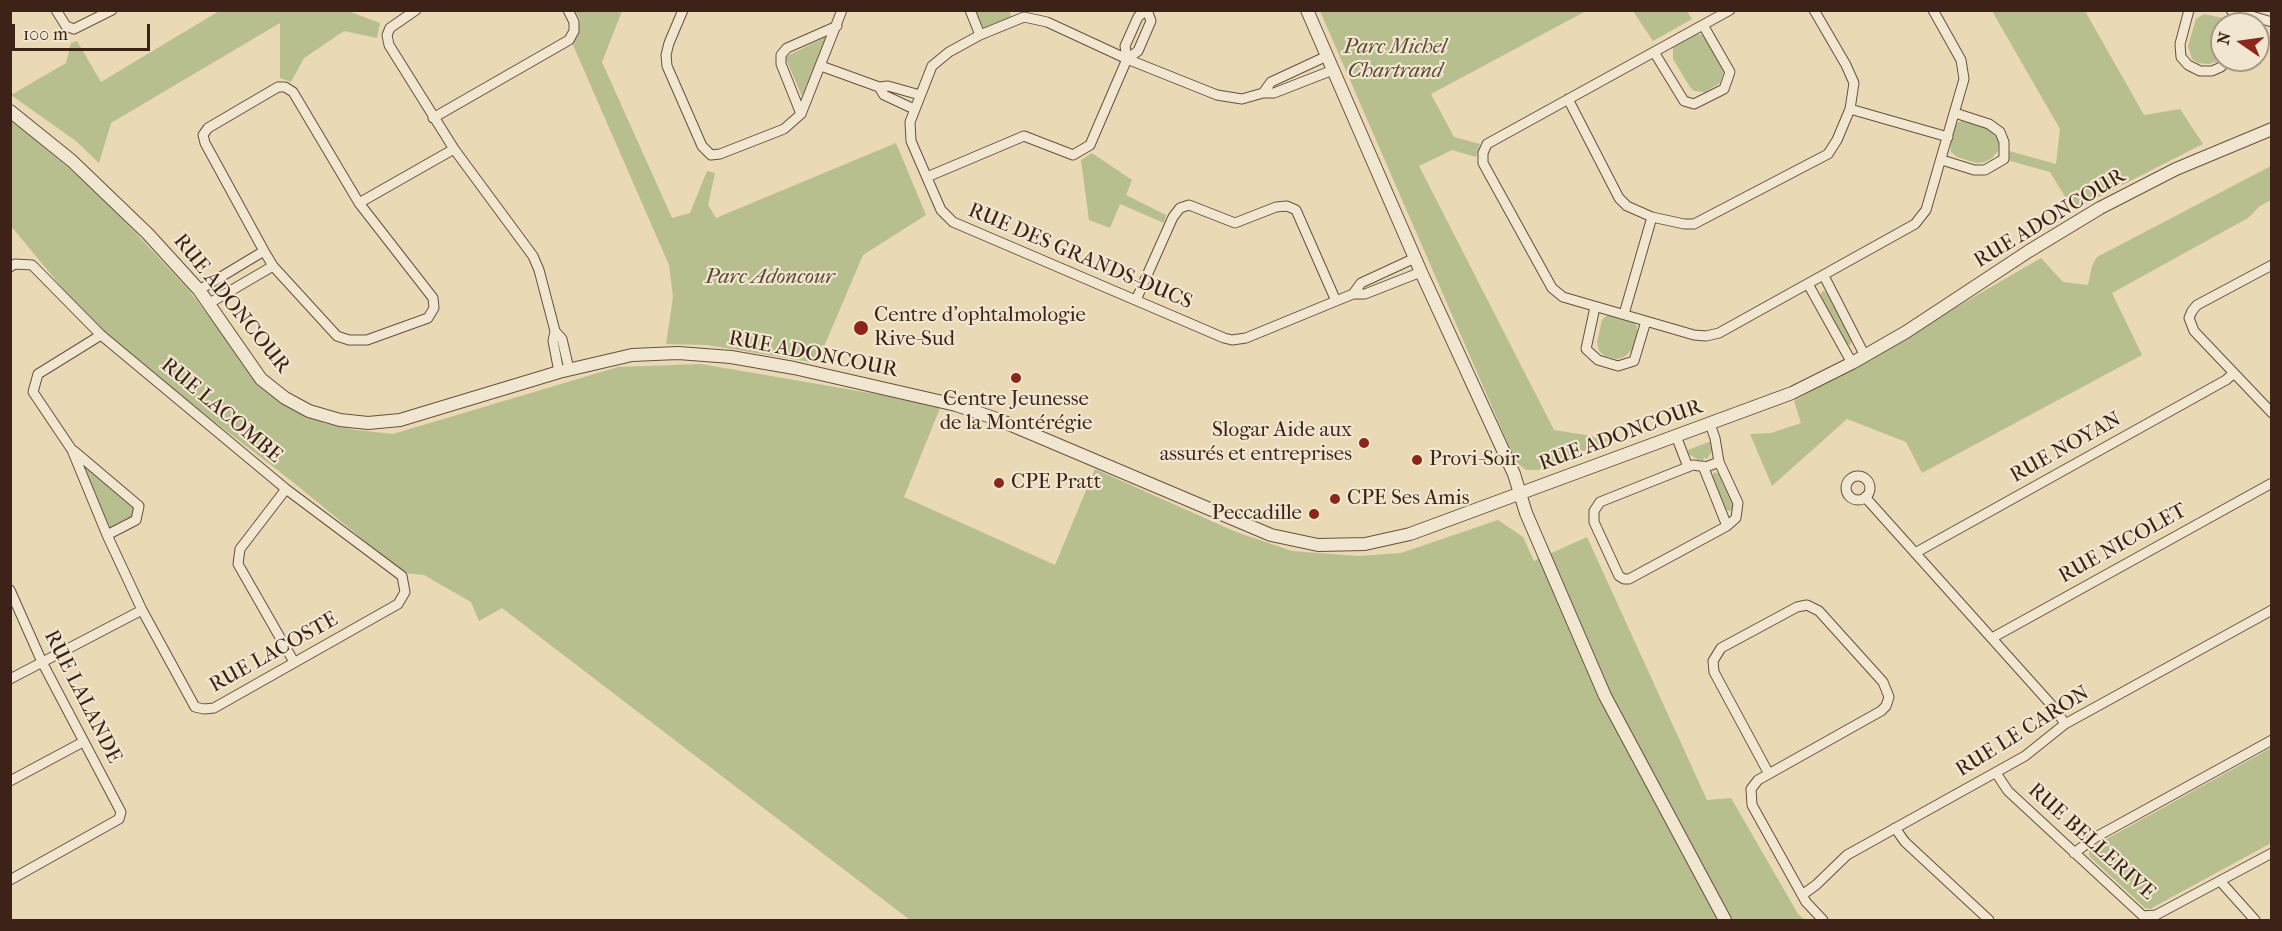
<!DOCTYPE html>
<html>
<head>
<meta charset="utf-8">
<style>
  body { margin:0 }
  #map { position:relative; width:2282px; height:931px; overflow:hidden; background:#e9d9b5; font-family:"IM FELL French Canon",serif }
  canvas { display:block }
  .frame { position:absolute; inset:0; border:12px solid #3d2317; pointer-events:none }
  .north { position:absolute; left:2210px; top:12px; width:60px; height:60px; box-sizing:border-box; background:#f1e6cf; border:2px solid #a99885; border-radius:50%; rotate:283deg; font-size:16px; font-weight:700; line-height:24px; text-align:center; color:#3d2317 }
  .north::after { content:''; display:block; margin:auto; width:21px; height:27px; background:#8f2418; clip-path:polygon(50% 0,100% 100%,50% 72%,0 100%) }
  .scale { position:absolute; left:12px; top:24px; width:138px; height:27px; box-sizing:border-box; border:3px solid #3d2317; border-top:0; padding-left:8px; font-size:18px; line-height:21px; white-space:nowrap; color:#3d2317; -webkit-text-stroke:4px #f1e6cf; paint-order:stroke }
</style>
</head>
<body>
<div id="map">
<canvas width="2282" height="931"></canvas>
<div class="frame"></div>
<div class="north">N</div>
<div class="scale">100 m</div>
</div>
<script>
const c = document.querySelector('canvas').getContext('2d');
c.lineJoin = 'round';
function fillPath(path, color) { c.fillStyle = color; c.fill(path, 'evenodd'); }
const toPath = rows => new Path2D(rows.map(r => 'M' + r).join(''));
function stroke(path, color, width, dash) { c.strokeStyle = color; c.lineWidth = width; c.lineCap = dash ? 'butt' : 'round'; c.setLineDash(dash || []); c.stroke(path); }
function label(font, color, halo, rows, align = 'center') {
  c.font = font + ' "IM FELL French Canon",serif'; c.lineWidth = 4.5; c.setLineDash([]); c.textBaseline = 'middle'; c.strokeStyle = halo; c.fillStyle = color; for (const [text, x, y, turn = 0] of rows) {
    c.save(); c.translate(x, y); c.rotate((+turn || 0) * Math.PI / 180); c.textAlign = isNaN(turn) ? turn : align; if (halo) c.strokeText(text, 0, 0); c.fillText(text, 0, 0); c.restore();
  }
}
fillPath(toPath([
  [221,10,348,11,380,23,377,38,344,31,304,58,291,82,280,78,280,23,111,123,99,163,76,141,11,95,66,63,71,43,77,41,101,82],
  [575,11,622,11,602,62,672,218,690,213,707,171,715,173,708,205,716,218,896,143,926,215,863,255,817,363,707,345,666,344,673,297,669,265,573,45,580,20],
  [970,11,1009,11,1013,21,980,35],
  [1320,11,1586,11,1431,94,1454,137,1480,144,1476,157,1452,150,1419,166,1554,430,1612,439,1539,470,1526,470,1516,462],
  [1633,11,1687,11,1692,19,1653,41],
  [1992,11,2085,11,2144,115,2180,109,2203,144,2073,210,2050,172,2007,160,2009,151,2056,164,2060,129],
  [2204,14,2223,18,2228,24,2222,24,2222,56,2219,61,2209,64,2198,63,2192,59,2188,46,2196,19],
  [1693,33,1703,35,1724,70,1720,83,1705,92,1694,91,1690,87,1673,59,1673,47],
  [826,37,802,96,785,57],
  [11,120,70,169,117,213,187,288,262,385,278,401,324,423,356,430,393,434,618,367,701,364,905,399,940,408,904,497,1055,565,1095,469,1236,532,1292,551,1358,556,1401,553,1498,520,1523,537,1534,561,1587,537,1707,800,1731,798,1798,914,1805,920,910,920,502,608,479,621,471,602,424,575,404,573,289,479,101,335,11,226],
  [1964,120,1989,126,1996,132,1999,141,1998,151,1992,158,1985,162,1976,163,1957,157,1951,152,1950,144,1954,128,1957,123],
  [1092,153,1132,180,1126,195,1166,215,1164,223,1120,204,1110,228,1089,220,1081,160],
  [2271,166,2271,200,2260,206,2248,218,2112,293,2142,355,1922,473,1906,442,1847,419,1772,486,1750,434,1771,433,1801,423,1794,401,2041,258,2063,282,2088,285,2092,266,2097,257],
  [1823,291,1826,292,1852,340,1850,345,1847,344,1821,297,1821,293],
  [1614,314,1630,319,1637,326,1637,335,1632,350,1624,357,1617,359,1605,356,1599,351,1597,343,1602,320,1607,315],
  [1711,441,1712,452,1706,460,1705,457,1703,460,1698,460,1689,454,1688,450],
  [72,450,139,506,136,520,107,535],
  [1714,472,1719,474,1734,505,1732,510,1728,511,1725,508,1712,477],
  [2271,748,2271,843,2150,909,2145,908,2090,857,2089,852,2092,847]
]), '#b6bf8d');
const minor = toPath([
  [56,10,66,26,74,29,112,10],
  [416,10,390,28,387,35,389,45,454,149,533,256,539,270,555,331,553,341,559,372],
  [683,10,669,43,666,55,667,66,702,146,711,155,720,154,784,129,801,114,842,10],
  [970,10,980,35],
  [1730,10,1487,144,1483,153,1483,163,1552,288,1563,297,1694,335,1706,336,1719,333,1915,224,1926,210,1964,79,1961,60,1933,10],
  [2189,10,2180,44,2181,57,2188,65,2200,71,2212,71,2221,67,2226,60],
  [2231,10,2272,22],
  [1654,52,1684,101,1694,104,1724,89,1730,72,1703,25],
  [1127,59,1125,46,1138,17,1146,10],
  [821,66,879,87],
  [1333,70,1274,93,1263,93,1242,99,1217,95,1127,59,1047,22,1024,17,980,35,949,52,932,66,910,122,911,141,941,210,953,222,1224,338,1232,340,1246,338,1353,294,1365,294,1421,272],
  [278,87,285,87,293,92,359,203,433,298,434,308,428,318,367,340,349,340,337,336,273,266,264,251,205,143,203,135,208,128,278,87],
  [1263,93,1271,82,1327,56],
  [1568,99,1619,198,1627,206,1652,217,1684,224,1694,224,1828,154,1837,140,1850,109,1854,83,1846,65,1814,10],
  [914,109,884,95,879,87,888,86,920,95],
  [1850,109,1948,137],
  [801,114,781,64,781,55,787,48,837,26],
  [433,118,569,40,574,31,574,22,568,10],
  [1942,160,1974,170,1985,170,2004,159,2004,142,2000,132,1989,124,1955,113],
  [927,177,1024,136,1073,155,1090,145,1127,59,1138,51,1151,21,1147,10],
  [359,203,454,149],
  [2272,265,2197,305,2192,311,2189,318,2194,331,2272,413],
  [10,267,15,264,32,265,101,335,286,489,402,576,405,592,398,604,214,708,204,709,195,707,142,610,107,535,72,450,33,392,38,374,101,335],
  [1824,276,1865,356],
  [1808,284,1852,363],
  [199,290,264,251],
  [1353,294,1361,283,1415,258],
  [1136,300,1173,217,1180,208,1189,205,1235,223,1276,207,1287,206,1296,210,1336,301],
  [208,304,273,266],
  [1595,307,1586,349,1598,360,1618,366,1634,361,1646,321],
  [1624,314,1652,217],
  [555,331,562,339,569,369],
  [1710,424,1715,438,1719,462,1738,503,1736,518,1727,526,1629,579,1624,579,1619,576,1594,522,1594,511,1600,502,1693,465,1706,467,1719,462],
  [1676,436,1688,467],
  [74,451,139,506,136,520,107,535],
  [1703,466,1727,526],
  '1846 488a12 12 0 1 1 24 0a12 12 0 1 1-24 0Z',
  [286,489,240,549,238,564,294,662],
  [1865,497,2056,710,2065,724],
  [1915,553,2226,380,2234,373],
  [10,590,42,662,121,812,119,819,10,880],
  [1992,638,2272,483],
  [10,679,142,610],
  [1996,773,2008,791,2143,916,2156,915,2272,853],
  [1769,774,1714,672,1713,661,1721,648,1797,607,1807,605,1819,611,1883,682,1889,697,1886,706,1881,711,1758,780,1751,789,1752,805,1806,902,1823,920],
  [10,781,83,742],
  [1895,828,1905,842,1989,920],
  [2074,853,2096,837,2272,740],
  [2220,881,2255,920],
  [1802,895,1816,885,1847,855,2025,756,2065,724,2272,610]
]);
const tertiary = toPath([
  [1307,10,1421,272,1514,474,1526,513,1605,696,1725,920],
  [10,111,72,161,148,234,199,290,261,379,285,398,309,411,340,420,368,423,400,420,559,372,632,355,678,353,731,357,794,368,956,405,997,419,1271,535,1318,545,1365,544,1410,534,1792,393,1852,363,1906,332,2029,251,2100,208,2176,169,2272,129]
]);
stroke(minor, '#68503e', 11);
stroke(tertiary, '#68503e', 14);
stroke(minor, '#f1e6cf', 9);
stroke(tertiary, '#f1e6cf', 12);
for (const [x, y, r, color] of [
  [861,328,8,"#8f2418"],
  [1016,378,6,"#8f2418"],
  [1364,443,6,"#8f2418"],
  [1417,460,6,"#8f2418"],
  [999,483,6,"#8f2418"],
  [1335,499,6,"#8f2418"],
  [1314,514,6,"#8f2418"]
]) { const dot = new Path2D(); dot.arc(x, y, r, 0, 2 * Math.PI); c.fillStyle = color; c.fill(dot); stroke(dot, '#f1e6cf', 2); }
label('italic 21px', '#5b4a34', '#f1e6cf', [
  ["Parc Michel",1395,48],
  ["Chartrand",1395,72],
  ["Parc Adoncour",770,278]
]);
label('21px', '#3d2317', '#f1e6cf', [
  ["RUE ADONCOUR",2050,219,-31],
  ["RUE DES GRANDS-DUCS",1080,257,23],
  ["RUE ADONCOUR",231,304,51],
  ["RUE ADONCOUR",813,355,11],
  ["RUE LACOMBE",221,411,40],
  ["RUE ADONCOUR",1621,436,-20],
  ["RUE NOYAN",2066,448,-29],
  ["RUE NICOLET",2123,544,-29],
  ["RUE LACOSTE",274,653,-29],
  ["RUE LALANDE",82,697,63],
  ["RUE LE CARON",2023,732,-32],
  ["RUE BELLERIVE",2091,842,42]
]);
label('21px', '#3d2317', '#f1e6cf', [
  ["Centre d'ophtalmologie",874,316],
  ["Rive-Sud",874,340],
  ["Centre Jeunesse",1016,400,"center"],
  ["de la Montérégie",1016,424,"center"],
  ["Slogar Aide aux",1352,431,"right"],
  ["assurés et entreprises",1352,455,"right"],
  ["Provi-Soir",1429,460],
  ["CPE Pratt",1011,483],
  ["CPE Ses Amis",1347,499],
  ["Peccadille",1302,514,"right"]
], 'left');
</script>
</body>
</html>
